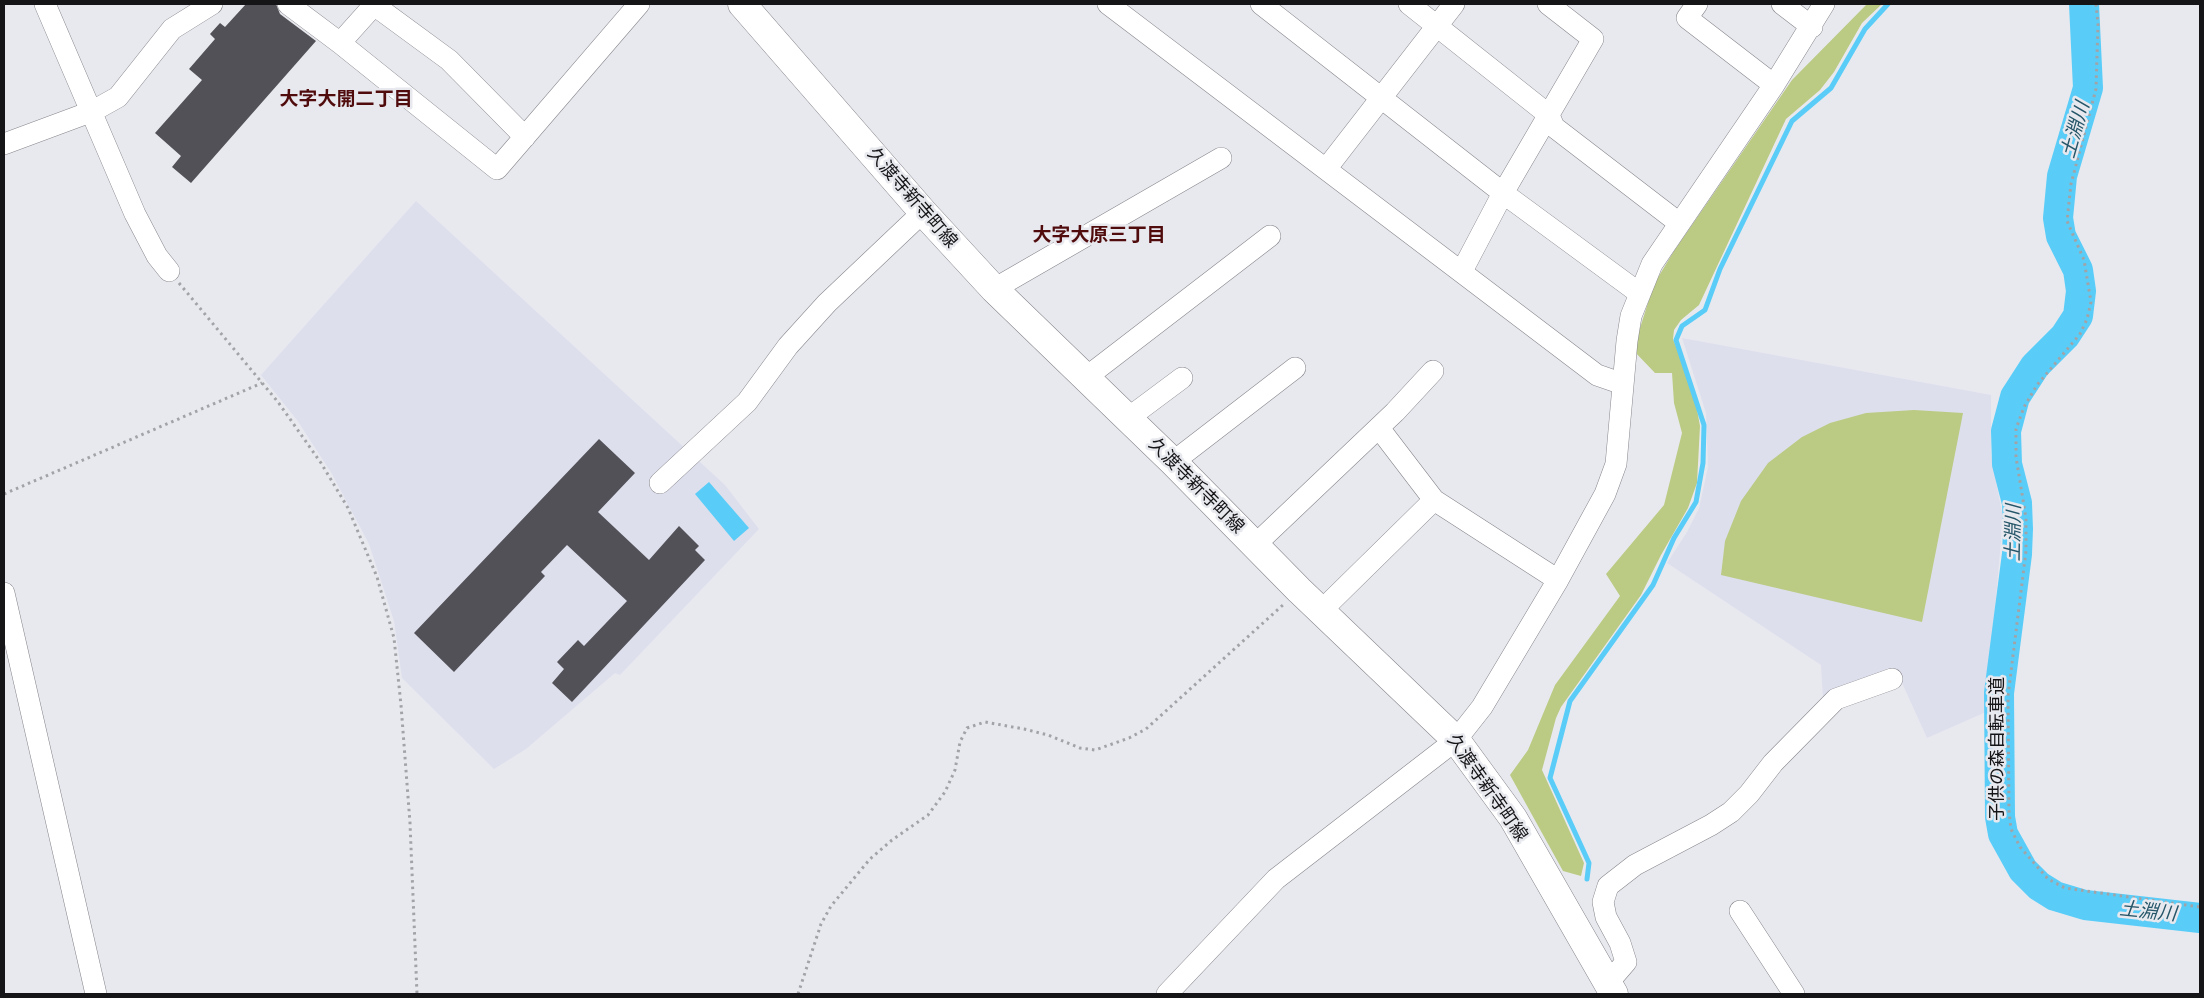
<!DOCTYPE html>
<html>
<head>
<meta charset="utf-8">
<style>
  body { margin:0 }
  #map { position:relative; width:2204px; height:998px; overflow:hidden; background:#e8e9ef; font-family:Karla,sans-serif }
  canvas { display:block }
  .frame { position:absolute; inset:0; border:5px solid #151517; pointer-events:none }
</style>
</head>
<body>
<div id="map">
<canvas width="2204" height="998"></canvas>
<div class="frame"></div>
</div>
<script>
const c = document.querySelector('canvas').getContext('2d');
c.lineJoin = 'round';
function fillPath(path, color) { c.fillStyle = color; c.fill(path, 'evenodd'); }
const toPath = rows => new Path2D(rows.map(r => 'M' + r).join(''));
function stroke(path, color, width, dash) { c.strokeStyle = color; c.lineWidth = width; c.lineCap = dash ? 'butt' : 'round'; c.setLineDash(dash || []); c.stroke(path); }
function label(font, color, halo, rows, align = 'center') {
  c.font = font + ' Karla,"Noto Sans JP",sans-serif'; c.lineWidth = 5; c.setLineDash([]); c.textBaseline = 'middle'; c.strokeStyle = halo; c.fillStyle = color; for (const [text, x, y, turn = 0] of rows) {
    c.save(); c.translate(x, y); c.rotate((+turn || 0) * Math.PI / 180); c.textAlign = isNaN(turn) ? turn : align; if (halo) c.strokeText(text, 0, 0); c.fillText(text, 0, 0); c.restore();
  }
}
fillPath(toPath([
  [416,201,725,485,759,529,620,675,615,673,526,749,494,769,402,678,394,621,369,544,332,474,297,420,261,375],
  [1682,338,1991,395,1991,455,2003,518,1986,712,1927,738,1898,674,1823,698,1821,665,1667,563,1687,532,1699,508,1708,467,1706,413]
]), '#dedfed');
fillPath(toPath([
  [1867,4,1882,4,1862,23,1834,72,1820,90,1786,119,1699,305,1681,320,1674,330,1673,339,1694,393,1700,426,1697,483,1688,508,1661,555,1641,595,1561,707,1556,718,1542,770,1584,863,1581,876,1563,871,1510,775,1528,750,1555,685,1620,596,1606,574,1664,505,1682,433,1674,403,1672,373,1655,373,1633,350,1654,284,1674,251,1792,80],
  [1914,410,1963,413,1922,622,1721,575,1725,541,1741,501,1768,463,1802,437,1830,423,1866,413]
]), '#bbcb83');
fillPath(toPath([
  [709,482,749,528,734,541,695,494]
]), '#59cdf8');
stroke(toPath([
  [1587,879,1589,863,1550,778,1570,701,1653,585,1674,538,1696,502,1703,463,1704,425,1676,340,1682,326,1705,310,1720,269,1792,121,1831,88,1865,29,1888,4]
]), '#59cdf8', 5);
stroke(toPath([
  [2084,4,2088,88,2062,176,2058,218,2061,236,2078,270,2081,291,2078,316,2065,336,2035,366,2015,397,2006,431,2007,464,2017,503,2018,529,2017,554,1999,693,2000,817,2003,834,2023,870,2039,886,2055,896,2085,905,2200,918]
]), '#59cdf8', 30);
fillPath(toPath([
  [246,4,276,4,280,14,316,41,191,183,172,167,181,156,155,133,202,80,189,69,215,39,210,34,220,23,225,27],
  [599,439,635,473,598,512,649,560,679,526,699,546,695,550,705,560,572,702,552,683,564,669,557,662,578,640,584,646,627,601,567,545,541,572,545,576,454,672,414,633]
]), '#515157');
const minor = toPath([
  [45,4,135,214,157,256,169,271],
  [288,4,340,43],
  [375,4,340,43,497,169,639,4],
  [1108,4,1597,375,1623,384],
  [1261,4,1503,193,1639,293],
  [1409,4,1549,115,1554,127,1679,223],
  [1697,4,1687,18,1774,85],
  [1782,4,1812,27],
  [374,5,449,60,525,137],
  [4,144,93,111,118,97,172,29,212,4],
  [1326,169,1454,4],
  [1462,271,1503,193,1593,39,1548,4],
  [994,289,1221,158],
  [1084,379,1270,236],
  [1127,419,1182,378],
  [1379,428,1434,500],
  [1173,462,1295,368],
  [660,483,747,402,788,346,827,303,923,212],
  [1255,545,1395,412,1433,371],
  [4,593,96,994],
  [1322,610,1434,500,1558,580],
  [1740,911,1794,994],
  [1607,984,1626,962,1620,943,1606,917,1603,902,1608,886,1635,865,1711,825,1731,812,1749,794,1773,763,1836,699,1892,679],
  [1167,994,1276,879,1456,740,1482,707,1558,580,1605,494,1616,464,1627,341,1631,316,1652,264,1774,85,1824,4]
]);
const major = toPath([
  [742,4,923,212,994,289,1173,462,1299,590,1456,740,1513,818,1614,994]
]);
stroke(minor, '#86868c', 22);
stroke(major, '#86868c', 29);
stroke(toPath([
  [2096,4,2098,24,2096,89,2071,184,2067,221,2084,260,2091,302,2087,319,2080,334,2037,385,2024,407,2016,429,2016,457,2026,518,2026,551,2008,696,2009,812,2011,829,2020,847,2048,879,2065,888,2200,907],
  [179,283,278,402,321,463,348,508,377,577,394,638,401,705,410,823,417,994],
  [4,494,262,383],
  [798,994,821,924,831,906,870,859,892,840,928,815,945,792,955,770,960,742,967,728,985,722,1024,729,1048,735,1080,748,1095,750,1129,738,1146,729,1284,604]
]), '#a2a3a7', 3, [2.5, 4]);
stroke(minor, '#fff', 21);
stroke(major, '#fff', 28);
label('18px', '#151517', '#e8e9ef', [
  ["久渡寺新寺町線",912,198,49],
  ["久渡寺新寺町線",1196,486,45],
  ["子供の森自転車道",1998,749,-90],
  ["久渡寺新寺町線",1487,788,55]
]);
label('bold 19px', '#500b0c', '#e8e9ef', [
  ["大字大開二丁目",346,100],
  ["大字大原三丁目",1099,236]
]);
label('italic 19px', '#255568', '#e8e9ef', [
  ["土淵川",2076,130,-74],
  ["土淵川",2014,533,-89],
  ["土淵川",2148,912,6]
]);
</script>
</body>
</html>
